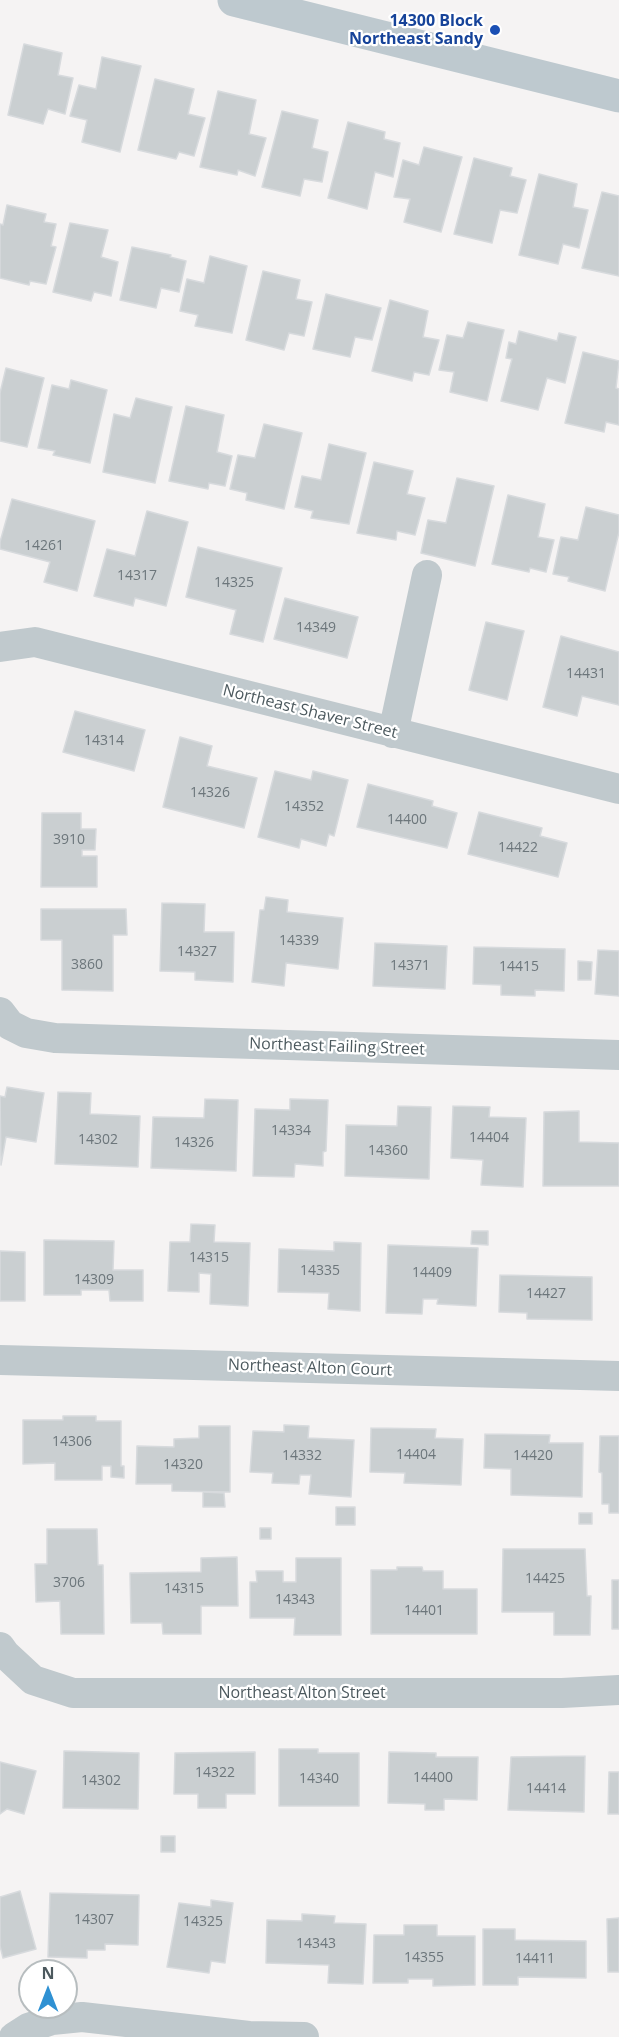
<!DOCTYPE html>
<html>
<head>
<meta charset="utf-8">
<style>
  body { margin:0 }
  #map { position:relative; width:619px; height:2037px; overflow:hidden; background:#f5f3f3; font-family:"Open Sans",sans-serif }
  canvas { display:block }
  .north { position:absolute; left:18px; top:1959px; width:60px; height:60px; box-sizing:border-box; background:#fff; border:2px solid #b7bdbf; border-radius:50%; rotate:0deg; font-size:16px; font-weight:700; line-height:24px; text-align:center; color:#4c595e }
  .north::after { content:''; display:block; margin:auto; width:21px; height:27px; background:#2f91d3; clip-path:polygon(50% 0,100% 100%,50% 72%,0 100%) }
</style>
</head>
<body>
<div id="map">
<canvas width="619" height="2037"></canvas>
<div class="north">N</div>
</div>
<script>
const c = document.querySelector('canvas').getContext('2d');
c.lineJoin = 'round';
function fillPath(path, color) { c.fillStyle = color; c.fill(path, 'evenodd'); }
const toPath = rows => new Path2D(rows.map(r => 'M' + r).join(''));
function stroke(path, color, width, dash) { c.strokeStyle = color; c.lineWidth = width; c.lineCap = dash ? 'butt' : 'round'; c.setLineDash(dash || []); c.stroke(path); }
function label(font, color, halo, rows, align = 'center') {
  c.font = font + ' "Open Sans",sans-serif'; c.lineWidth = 4.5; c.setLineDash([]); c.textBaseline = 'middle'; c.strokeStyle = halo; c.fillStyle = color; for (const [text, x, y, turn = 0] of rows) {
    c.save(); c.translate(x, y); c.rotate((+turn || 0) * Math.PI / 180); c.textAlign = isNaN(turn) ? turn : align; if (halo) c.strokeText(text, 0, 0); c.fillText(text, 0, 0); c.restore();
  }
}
const building = toPath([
  [24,44,62,53,58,75,73,78,65,114,48,109,43,124,8,115,24,44],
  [102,57,141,66,120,152,82,142,87,120,70,116,79,85,96,89,102,57],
  [155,79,194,89,188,114,205,118,194,156,179,152,176,159,138,150,155,79],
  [218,91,256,100,249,134,266,138,255,176,238,170,237,175,200,167,218,91],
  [282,111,318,120,312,148,328,152,322,182,304,179,300,196,262,187,282,111],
  [348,122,385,132,384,139,400,143,393,177,375,172,367,209,328,198,348,122],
  [424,147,462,157,441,232,404,222,410,199,394,197,403,160,419,165,424,147],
  [474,158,512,168,510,176,526,180,517,213,500,210,492,243,454,234,474,158],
  [539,174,577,184,573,207,588,210,579,248,563,244,558,264,519,255,539,174],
  [602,192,619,196,619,276,582,268,602,192],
  [7,205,46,214,44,222,56,224,51,246,56,247,46,284,30,281,29,285,0,278,0,224,3,225,7,205],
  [70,223,108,230,101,257,118,262,111,296,94,292,91,301,53,292,70,223],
  [132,247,171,255,170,257,186,261,179,292,161,288,156,308,120,300,132,247],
  [210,256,247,266,232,333,195,326,198,315,180,311,187,279,204,283,210,256],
  [263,271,300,280,296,299,312,302,304,336,289,333,284,350,246,340,263,271],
  [326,294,381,308,372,340,355,337,350,357,313,349,326,294],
  [390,300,428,311,423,337,439,340,429,375,414,372,412,381,372,371,390,300],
  [468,322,504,330,487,401,450,392,454,372,439,370,447,335,463,338,468,322],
  [519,331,557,341,559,333,576,337,565,383,547,378,538,410,501,401,512,359,506,358,509,342,516,344,519,331],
  [583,352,619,361,616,388,619,389,619,425,606,422,604,432,565,423,583,352],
  [6,368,44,378,27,447,0,441,0,393,6,368],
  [71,380,107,390,90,463,53,455,55,451,38,448,52,385,69,389,71,380],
  [136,398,172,407,155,483,103,472,114,414,130,418,136,398],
  [186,406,224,415,217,452,232,456,225,486,209,483,208,489,169,481,186,406],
  [264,424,302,433,284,509,246,500,247,493,230,489,238,455,255,458,264,424],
  [329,444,366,453,349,524,311,518,313,511,295,507,302,476,321,480,329,444],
  [374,462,413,471,407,494,425,498,415,535,397,531,396,540,357,533,374,462],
  [457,478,494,486,475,566,421,553,428,520,446,523,457,478],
  [508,495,545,504,538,537,554,540,546,572,530,568,529,572,492,564,508,495],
  [12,499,95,521,77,591,44,582,50,562,0,549,0,542,12,499],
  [586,507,619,515,619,532,605,591,568,581,569,577,553,574,561,537,578,540,586,507],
  [147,511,188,522,166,606,135,598,133,606,94,596,107,549,135,556,147,511],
  [198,547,282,568,263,642,230,634,236,610,186,597,198,547],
  [285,598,358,617,347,658,274,639,285,598],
  [486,622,524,631,507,700,469,690,486,622],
  [561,636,619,652,619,705,582,696,577,716,543,707,561,636],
  [75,711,145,730,134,771,63,752,75,711],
  [180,737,212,746,207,766,257,778,244,828,163,807,180,737],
  [275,771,311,780,313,771,348,780,334,836,329,834,326,846,301,839,299,848,258,837,275,771],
  [368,784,433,801,432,806,457,813,447,848,357,827,368,784],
  [479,812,542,828,540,836,567,843,558,877,468,854,479,812],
  [42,813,81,813,81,829,96,829,95,850,82,850,82,856,97,856,97,887,41,887,42,813],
  [266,897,288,900,287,912,343,918,338,969,286,963,284,986,252,982,260,910,264,910,266,897],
  [162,903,205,904,204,932,234,932,233,982,195,980,195,972,160,971,162,903],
  [41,909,126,909,127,935,113,935,113,991,62,990,62,940,41,940,41,909],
  [375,943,447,946,445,989,373,986,375,943],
  [474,947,565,949,564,991,535,990,535,996,501,995,501,985,473,984,474,947],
  [598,950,619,951,619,996,595,994,598,950],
  [578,961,592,962,591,980,578,980,578,961],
  [7,1087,44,1093,36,1142,6,1137,1,1165,0,1096,5,1097,7,1087],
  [58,1092,91,1093,90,1114,140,1116,138,1167,55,1164,58,1092],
  [205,1099,238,1100,236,1171,151,1168,153,1117,204,1118,205,1099],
  [290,1099,328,1100,326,1151,323,1152,323,1166,295,1164,294,1177,253,1176,255,1109,290,1110,290,1099],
  [398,1106,431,1107,429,1179,345,1176,346,1125,397,1126,398,1106],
  [453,1106,490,1107,489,1117,526,1118,523,1187,481,1185,483,1160,451,1158,453,1106],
  [579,1111,579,1142,619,1143,619,1186,543,1186,544,1112,579,1111],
  [191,1224,215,1225,214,1242,250,1243,248,1306,210,1304,211,1274,199,1273,199,1292,168,1291,170,1242,190,1242,191,1224],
  [472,1231,488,1231,488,1245,471,1244,472,1231],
  [44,1240,114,1241,113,1270,143,1270,143,1301,110,1301,109,1290,81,1290,81,1295,44,1295,44,1240],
  [334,1242,361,1243,360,1311,328,1309,329,1293,278,1292,279,1249,334,1251,334,1242],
  [388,1245,478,1248,476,1306,437,1304,438,1299,423,1299,422,1314,386,1313,388,1245],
  [0,1251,25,1252,25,1301,0,1301,0,1251],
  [500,1275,592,1277,592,1320,527,1319,527,1313,499,1312,500,1275],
  [63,1416,96,1416,96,1421,121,1421,121,1466,124,1466,124,1478,111,1477,111,1466,102,1466,102,1480,55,1480,55,1463,23,1464,23,1420,63,1420,63,1416],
  [284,1425,309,1426,308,1438,354,1440,351,1497,309,1494,311,1475,300,1475,299,1484,272,1483,273,1473,250,1472,253,1431,284,1432,284,1425],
  [199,1426,230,1426,230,1492,172,1491,172,1484,136,1484,137,1446,174,1447,174,1439,199,1438,199,1426],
  [371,1428,436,1429,435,1438,463,1439,461,1485,404,1483,405,1473,370,1472,371,1428],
  [485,1434,550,1435,549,1443,583,1443,582,1497,511,1495,511,1469,484,1468,485,1434],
  [600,1436,619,1436,619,1513,609,1513,609,1504,602,1504,602,1473,599,1472,600,1436],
  [203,1492,224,1493,225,1507,203,1507,203,1492],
  [336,1507,355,1507,355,1525,336,1525,336,1507],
  [579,1513,592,1513,592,1524,579,1524,579,1513],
  [260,1528,271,1528,271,1539,260,1539,260,1528],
  [47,1529,97,1529,98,1565,103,1565,104,1634,61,1634,60,1601,36,1602,35,1564,47,1564,47,1529],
  [503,1549,585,1549,587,1596,591,1596,590,1635,554,1635,554,1612,502,1612,503,1549],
  [237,1557,238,1606,201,1606,201,1634,163,1634,162,1623,131,1623,130,1573,201,1572,201,1558,237,1557],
  [296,1558,341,1558,341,1635,294,1635,295,1618,250,1618,250,1582,257,1582,256,1571,283,1571,283,1582,296,1582,296,1558],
  [397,1567,422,1567,423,1571,443,1571,443,1589,477,1589,477,1634,371,1634,371,1570,397,1570,397,1567],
  [612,1580,619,1580,619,1629,612,1629,612,1580],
  [279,1749,318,1749,318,1753,359,1753,359,1806,279,1806,279,1749],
  [64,1751,139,1753,138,1809,63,1808,64,1751],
  [255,1752,255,1794,226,1794,226,1808,198,1808,198,1794,174,1794,175,1753,255,1752],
  [389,1752,436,1753,436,1757,478,1757,477,1800,444,1799,444,1810,425,1810,425,1804,388,1803,389,1752],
  [585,1756,584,1812,508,1810,511,1757,585,1756],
  [0,1762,36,1771,24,1814,7,1809,0,1814,0,1762],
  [609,1772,619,1772,619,1814,608,1814,609,1772],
  [161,1836,175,1836,175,1852,161,1852,161,1836],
  [20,1891,36,1949,3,1958,0,1946,0,1897,20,1891],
  [50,1893,139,1895,138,1945,105,1944,105,1950,87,1950,87,1958,48,1957,50,1893],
  [211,1900,233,1903,225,1963,211,1961,209,1973,167,1967,179,1903,211,1907,211,1900],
  [302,1914,335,1916,334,1923,366,1924,363,1984,328,1983,329,1965,266,1963,267,1920,302,1921,302,1914],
  [619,1918,619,1972,608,1972,607,1919,619,1918],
  [404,1925,437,1925,437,1936,475,1936,475,1985,433,1986,433,1979,408,1979,408,1983,373,1983,374,1935,404,1935,404,1925],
  [483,1929,515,1929,515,1940,586,1941,586,1978,518,1977,518,1985,483,1985,483,1929]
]);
fillPath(building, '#cacfd1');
stroke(building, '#d7dadd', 1.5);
stroke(toPath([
  [0,647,35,642,619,789],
  [393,733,427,575],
  [0,1012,10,1025,26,1033,55,1038,619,1055],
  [0,1360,619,1376],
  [0,1647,5,1654,33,1680,73,1693,562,1693,619,1690],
  [14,2037,28,2028,52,2020,82,2017,249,2036,304,2037]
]), '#c0c9cd', 30);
stroke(toPath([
  [234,0,619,96]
]), '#bec9cf', 33);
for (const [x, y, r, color] of [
  [495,30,6,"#1a4fb4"]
]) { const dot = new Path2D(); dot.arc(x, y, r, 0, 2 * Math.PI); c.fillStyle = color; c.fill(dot); stroke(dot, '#fff', 2); }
label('14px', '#6c767b', null, [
  ["14261",44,546],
  ["14317",137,576],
  ["14325",234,583],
  ["14349",316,628],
  ["14431",586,674],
  ["14314",104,741],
  ["14326",210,793],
  ["14352",304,807],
  ["14400",407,820],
  ["3910",69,840],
  ["14422",518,848],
  ["14339",299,941],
  ["14327",197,952],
  ["3860",87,965],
  ["14371",410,966],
  ["14415",519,967],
  ["14334",291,1131],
  ["14404",489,1138],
  ["14302",98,1140],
  ["14326",194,1143],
  ["14360",388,1151],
  ["14315",209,1258],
  ["14335",320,1271],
  ["14409",432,1273],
  ["14309",94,1280],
  ["14427",546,1294],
  ["14306",72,1442],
  ["14404",416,1455],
  ["14332",302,1456],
  ["14420",533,1456],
  ["14320",183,1465],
  ["14425",545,1579],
  ["3706",69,1583],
  ["14315",184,1589],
  ["14343",295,1600],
  ["14401",424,1611],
  ["14322",215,1773],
  ["14400",433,1778],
  ["14340",319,1779],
  ["14302",101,1781],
  ["14414",546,1789],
  ["14307",94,1920],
  ["14325",203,1922],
  ["14343",316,1944],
  ["14355",424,1958],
  ["14411",535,1959]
]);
label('bold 16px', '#164399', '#fff', [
  ["14300 Block",483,21],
  ["Northeast Sandy",483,39]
], 'right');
label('16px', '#4c595e', '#fff', [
  ["Northeast Shaver Street",310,712,14],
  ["Northeast Failing Street",337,1047,2],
  ["Northeast Alton Court",310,1368,2],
  ["Northeast Alton Street",302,1693]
]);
</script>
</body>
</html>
